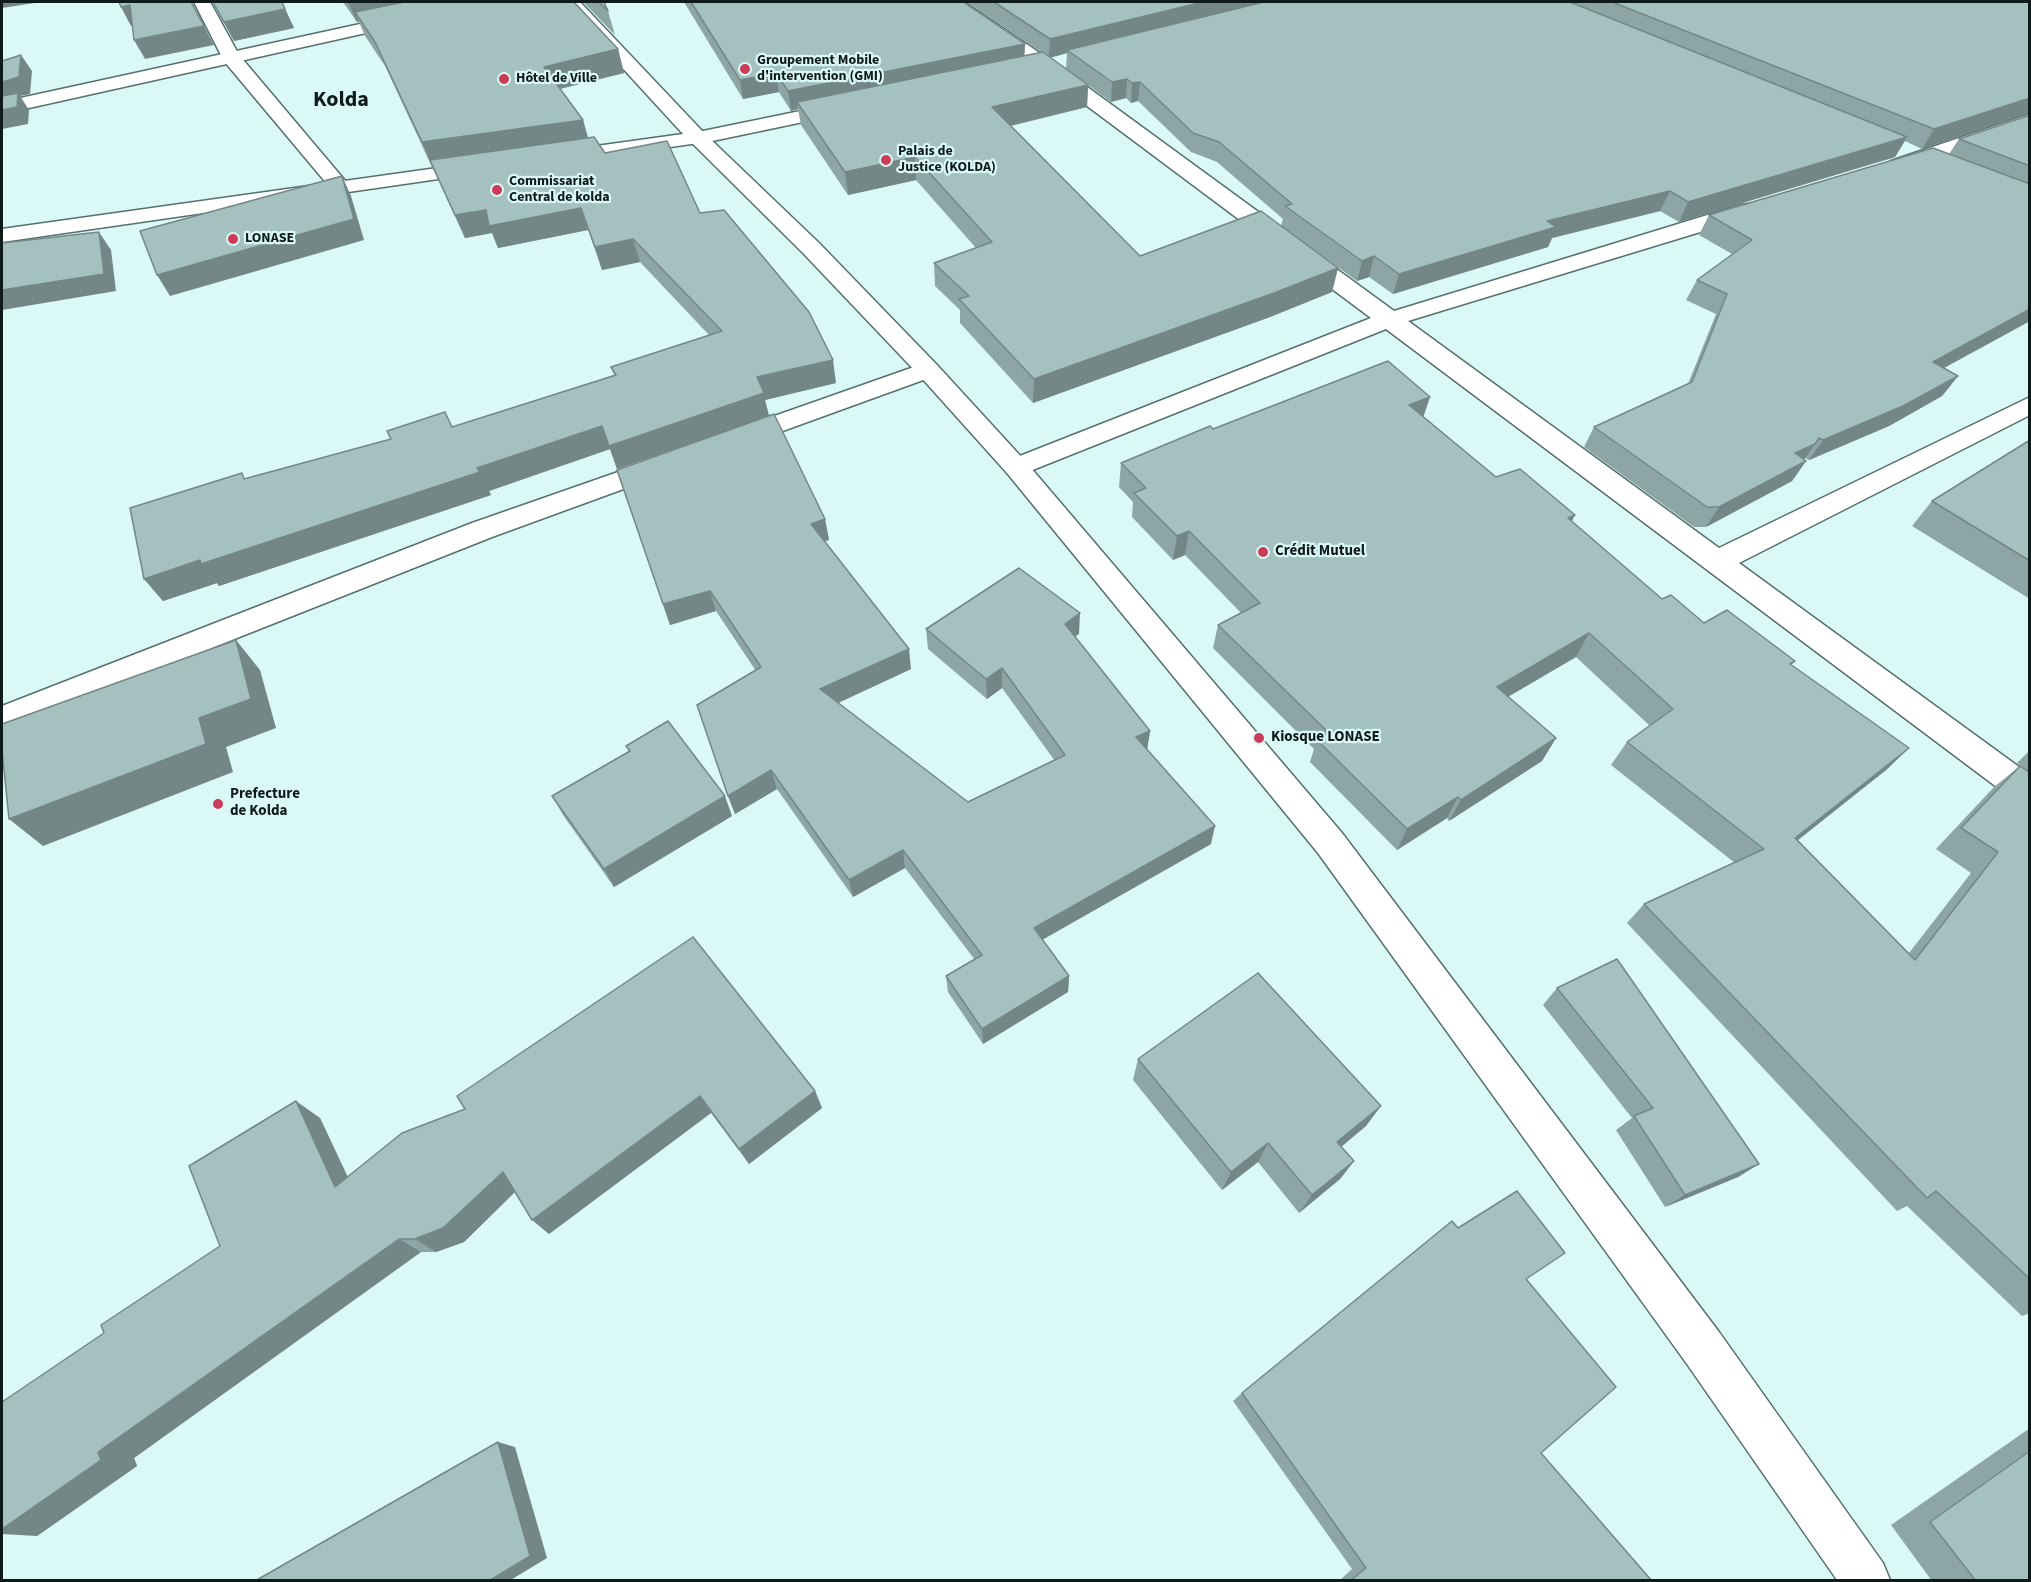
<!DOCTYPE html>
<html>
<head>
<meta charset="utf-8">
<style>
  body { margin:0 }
  #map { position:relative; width:2031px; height:1582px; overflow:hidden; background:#d9f8f6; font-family:"Source Sans 3",sans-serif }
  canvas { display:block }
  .frame { position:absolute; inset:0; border:3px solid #0f1a1a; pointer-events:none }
</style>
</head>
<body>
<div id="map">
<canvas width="2031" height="1582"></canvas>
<div class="frame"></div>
</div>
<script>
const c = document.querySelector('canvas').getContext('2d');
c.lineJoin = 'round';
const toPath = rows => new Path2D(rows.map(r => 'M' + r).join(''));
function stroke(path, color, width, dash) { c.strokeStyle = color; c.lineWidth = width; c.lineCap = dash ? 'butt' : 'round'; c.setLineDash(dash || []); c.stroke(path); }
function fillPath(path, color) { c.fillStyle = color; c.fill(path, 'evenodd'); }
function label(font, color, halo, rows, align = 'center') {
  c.font = font + ' "Source Sans 3",sans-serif'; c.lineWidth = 4.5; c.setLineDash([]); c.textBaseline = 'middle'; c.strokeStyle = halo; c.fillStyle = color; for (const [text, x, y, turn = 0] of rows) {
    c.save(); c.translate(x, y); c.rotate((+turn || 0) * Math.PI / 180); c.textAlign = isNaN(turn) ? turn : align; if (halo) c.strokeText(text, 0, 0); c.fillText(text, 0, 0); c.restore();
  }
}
const minor = toPath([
  [194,2,210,2,239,55,347,183,351,187,347,191,340,193,333,191,224,61,194,2],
  [945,2,964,2,1053,62,1394,311,1740,205,1748,204,1756,205,1759,210,1756,215,1408,321,1719,548,2030,397,2030,415,1739,563,2030,775,2030,806,2018,803,1386,329,1025,473,1016,476,1007,473,1003,467,1007,461,1371,318,1039,70,947,6,945,2],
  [844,102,851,104,854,108,851,112,698,144,691,142,688,138,691,134,698,132,844,102],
  [2030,114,2030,127,1905,169,1898,171,1891,169,1888,165,1891,161,2030,114],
  [928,362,937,365,940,370,937,375,744,445,735,447,726,445,722,439,726,433,928,362],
  [661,457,670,460,674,466,670,472,492,537,2,731,2,706,472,523,661,457]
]);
const secondary = toPath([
  [461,2,492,2,489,6,483,7,2,114,2,102,461,2],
  [698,132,705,134,819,243,937,365,1025,461,1342,833,1719,1332,1883,1563,1890,1580,1837,1580,1687,1364,1318,853,1007,473,919,375,803,253,691,142,688,138,691,134,698,132]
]);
const primary = toPath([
  [562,2,580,2,705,134,708,138,705,142,560,163,553,161,550,157,553,153,560,151,683,134,562,2],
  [480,162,487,164,490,168,487,172,2,242,2,229,480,162]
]);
stroke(minor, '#55706f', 3);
stroke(secondary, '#55706f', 3);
stroke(primary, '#55706f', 3);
fillPath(minor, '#fff');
fillPath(secondary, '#fff');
fillPath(primary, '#fff');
fillPath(toPath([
  [212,2,282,2,294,28,234,41],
  [343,2,574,2,618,49,624,73,560,89,583,120,588,138,605,153,700,213,836,383,765,400,769,416,617,469,610,449,489,491,491,495,219,586,217,583,163,601,144,579,246,479,452,427,614,375,611,367,709,335,640,262,602,270,588,230,498,248,492,233,465,238,432,167,385,66,365,36,359,22,357,22],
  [583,2,604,2,608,11,615,35],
  [684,2,963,2,1025,44,1024,56,1041,52,967,2,2030,2,1922,149,1905,141,1895,157,1679,222,1660,211,1552,238,1548,247,1393,294,1369,277,1357,281,1281,226,1283,219,1217,162,1191,152,1138,101,1131,103,1126,98,1111,102,1088,85,1087,107,1011,126,1140,256,1338,268,1332,292,1270,317,1033,403,960,323,960,310,935,286,934,263,976,248,916,180,848,195,801,125,798,109,791,111,779,92,743,99],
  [1067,53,1066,69,1050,57,1057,56],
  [2030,115,2030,321,1944,368,1958,376,1942,396,1889,426,1809,460,1805,458,1804,460,1806,461,1792,481,1706,527,1694,527,1584,447,1594,427,1688,384,1716,314,1686,300,1697,280,1732,254,1699,235,1709,215,1949,154,1959,139],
  [1423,416,1496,477,1572,521,1662,599,1704,623,1795,661,1791,665,1909,748,1886,770,1798,840,1909,953,1971,873,1936,849,1994,787,2020,766,2028,772,2017,763,2030,750,2030,1313,2022,1316,1907,1206,1897,1211,1627,923,1644,904,1735,863,1611,765,1627,742,1650,726,1576,657,1508,697,1556,738,1542,761,1449,821,1447,818,1397,850,1310,762,1314,749,1213,648,1218,625,1241,613,1185,555,1173,560,1132,517,1133,502,1119,487,1121,463,1213,429],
  [2030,440,2030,599,1912,526,1932,501],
  [617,470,825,519,829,540,825,541,911,669,838,703,968,802,1055,761,1002,688,987,699,928,649,926,629,1079,634,1075,636,1150,731,1147,750,1211,844,1042,940,1069,976,1068,992,983,1044,948,992,946,976,975,960,905,868,853,897,777,789,735,814,728,796,756,671,716,611,670,625],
  [626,746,732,816,614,887,563,815,552,796,629,752],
  [1557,988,1759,1164,1738,1177,1665,1207,1616,1130,1632,1118,1543,1005],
  [1138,1059,1366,1126,1341,1147,1354,1161,1340,1179,1299,1213,1258,1162,1222,1190,1133,1080],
  [815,1091,822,1108,749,1164,711,1113,549,1234,515,1192,464,1242,436,1252,421,1252,134,1458,137,1466,37,1536,104,1333,220,1246,320,1118,348,1177,465,1109],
  [1458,1228,1526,1279,1541,1453,1652,1581,1339,1581,1352,1569,1233,1401,1242,1393],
  [2030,1428,2030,1581,1932,1581,1891,1525]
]), '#8da6a5');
fillPath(toPath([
  [2,2,41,2,2,8],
  [191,2,193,2,192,3,214,45,145,59,134,40],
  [348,2,453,2,355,12,359,22,357,22],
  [1203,2,1276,2,1067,50,1067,53,1049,58,1050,39],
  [130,5,141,24,131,26,121,7],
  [285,9,294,28,234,41,224,22],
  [1025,44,1024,63,797,102,798,109,791,111,788,91],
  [618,49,624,73,551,91,544,67],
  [21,55,32,71,30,94,20,96,29,110,28,124,2,129,2,82],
  [776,73,779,92,743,99,740,80],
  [1127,79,1126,98,1111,102,1112,82],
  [1140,82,1138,101,1131,103,1132,83],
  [1088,85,1087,107,992,130,992,107],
  [2030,98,2030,113,1922,149,1934,129],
  [583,120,590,145,432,167,422,142],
  [1907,137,1895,157,1679,222,1688,202],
  [915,157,916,180,848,195,845,172],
  [342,176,351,196,364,240,170,296,157,275],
  [1670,191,1660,211,1552,238,1548,247,1393,294,1399,274,1547,221],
  [581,208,588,230,498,248,492,233,465,238,455,215,486,210],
  [99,232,111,250,116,291,2,310,2,290],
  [633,239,640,262,602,270,595,247],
  [1374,256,1369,277,1357,281,1362,261],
  [1338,268,1332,292,1270,317,1033,403,1034,379],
  [2030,309,2030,321,1918,382,1933,362],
  [833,360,836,383,765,400,769,416,617,469,610,449,489,491,491,495,219,586,217,583,163,601,144,579,602,426,757,377],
  [1958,376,1942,396,1889,426,1809,460,1823,440],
  [1430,397,1422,421,1409,405],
  [1815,444,1801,464,1795,453],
  [1806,461,1792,481,1706,527,1719,507],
  [1575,515,1563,539,1568,518],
  [825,519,829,540,815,544,811,524],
  [1189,531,1185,555,1173,560,1177,536],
  [710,591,716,611,670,625,663,604],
  [1080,613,1079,634,1064,644,1065,624],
  [1589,633,1576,657,1485,710,1497,687],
  [236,640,260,670,276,728,226,747,233,772,43,846,9,819,199,718],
  [909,649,911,669,825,709,820,689],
  [1002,668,1002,688,987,699,986,679],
  [1150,731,1147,750,1136,737],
  [1556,738,1542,761,1449,821,1461,800],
  [1909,748,1886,770,1774,859,1795,838],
  [771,770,777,789,735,814,728,796],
  [725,796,732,816,614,887,604,869],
  [1458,797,1447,818,1397,850,1407,829],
  [1215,826,1211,844,1033,945,1034,928],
  [903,850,905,868,853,897,849,880],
  [1069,976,1068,992,983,1044,982,1029],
  [815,1091,822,1108,749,1164,739,1149],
  [700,1096,711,1113,549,1234,532,1220],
  [296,1101,320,1118,359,1202,335,1187],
  [1381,1106,1366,1126,1324,1161,1337,1142],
  [1268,1143,1258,1162,1222,1190,1231,1172],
  [1354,1161,1340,1179,1299,1213,1312,1195],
  [1759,1164,1738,1177,1665,1207,1685,1195],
  [503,1172,520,1187,464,1242,436,1252,415,1239],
  [399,1239,421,1252,134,1458,137,1466,37,1536,2,1534,2,1529,98,1452],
  [498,1442,515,1447,547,1558,509,1581,489,1581]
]), '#738786');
const building = toPath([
  [119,2,191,2,204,26,134,40,130,5,121,7,119,2],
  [213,2,282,2,285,9,224,22,213,2],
  [404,2,574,2,618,49,544,67,583,120,422,142,375,42,355,12,404,2],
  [599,2,604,2,608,11,599,2],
  [691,2,963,2,1025,44,788,91,776,73,740,80,691,2],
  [994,2,1203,2,1050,39,994,2],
  [1264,2,1570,2,1907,137,1688,202,1670,191,1547,221,1556,227,1399,274,1374,256,1362,261,1285,206,1292,204,1219,142,1193,133,1140,82,1132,83,1127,79,1112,82,1067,50,1264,2],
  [1612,2,2030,2,2030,98,1934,129,1612,2],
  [1043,52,1088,85,992,107,1140,256,1261,211,1338,268,1274,293,1034,379,959,299,969,296,934,263,992,242,915,157,845,172,797,102,1043,52],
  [21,55,19,77,2,82,2,61,21,55],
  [18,93,17,107,2,110,2,96,18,93],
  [2030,115,2030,166,1959,139,2030,115],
  [594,137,605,153,667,141,700,213,724,210,809,312,833,360,757,377,764,393,609,446,602,426,477,468,480,472,201,564,200,560,144,579,130,508,242,473,244,479,391,439,387,431,445,412,452,427,616,375,611,367,722,331,633,239,595,247,581,208,489,226,486,210,455,215,430,160,594,137],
  [1933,148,2030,184,2030,309,1933,362,1958,376,1903,406,1823,440,1819,438,1815,444,1795,453,1806,461,1719,507,1707,507,1594,427,1692,382,1727,294,1697,280,1752,240,1709,215,1933,148],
  [342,176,354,219,157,275,140,231,342,176],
  [99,232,104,274,2,290,2,243,99,232],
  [1388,361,1430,397,1409,405,1496,477,1520,469,1575,515,1568,518,1662,599,1671,595,1704,623,1727,610,1795,661,1790,664,1909,748,1795,838,1915,960,1998,852,1961,828,2020,766,2030,773,2030,1279,1936,1191,1927,1198,1644,904,1764,849,1627,742,1673,709,1589,633,1497,687,1556,738,1461,800,1458,797,1407,829,1317,740,1329,733,1218,625,1260,603,1189,531,1177,536,1134,493,1146,488,1121,463,1210,426,1213,429,1388,361],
  [774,414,825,519,811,524,909,649,820,689,968,802,1065,755,1002,668,986,679,926,629,1019,568,1080,613,1065,624,1150,731,1136,737,1215,826,1034,928,1069,976,982,1029,946,976,982,955,903,850,849,880,771,770,728,796,697,705,761,667,710,591,663,604,617,470,774,414],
  [2030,440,2030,561,1932,501,2030,440],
  [236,640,251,699,199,718,206,744,9,819,2,750,2,724,236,640],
  [668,721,725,796,604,869,552,796,630,751,626,746,668,721],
  [693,937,815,1091,739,1149,700,1096,532,1220,503,1172,443,1228,415,1239,399,1239,98,1452,101,1460,2,1529,2,1402,104,1333,101,1325,220,1246,189,1166,296,1101,335,1187,402,1133,465,1109,457,1096,693,937],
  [1617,959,1759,1164,1685,1195,1634,1116,1653,1108,1557,988,1617,959],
  [1258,973,1381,1106,1337,1142,1354,1161,1312,1195,1268,1143,1231,1172,1138,1059,1258,973],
  [1517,1191,1565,1253,1526,1279,1616,1387,1541,1453,1652,1581,1350,1581,1366,1568,1242,1393,1452,1221,1458,1228,1517,1191],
  [498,1442,530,1556,489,1581,255,1581,498,1442],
  [2030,1451,2030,1581,1976,1581,1930,1522,2030,1451]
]);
fillPath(building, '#a4c1c0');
stroke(building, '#738786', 1.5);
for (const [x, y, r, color] of [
  [745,69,6,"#cc3c59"],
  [504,79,6,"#cc3c59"],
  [886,160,6,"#cc3c59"],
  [497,190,6,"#cc3c59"],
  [233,239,6,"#cc3c59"],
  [1263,552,6,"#cc3c59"],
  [1259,738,6,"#cc3c59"],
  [218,804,6,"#cc3c59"]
]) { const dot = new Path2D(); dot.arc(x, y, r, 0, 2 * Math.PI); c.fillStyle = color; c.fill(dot); stroke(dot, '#d9f8f6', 2); }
label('bold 14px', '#0f1a1a', '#d9f8f6', [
  ["Groupement Mobile",757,61],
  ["d'intervention (GMI)",757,77],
  ["Hôtel de Ville",516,79],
  ["Palais de",898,152],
  ["Justice (KOLDA)",898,168],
  ["Commissariat",509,182],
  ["Central de kolda",509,198],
  ["LONASE",245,239]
], 'left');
label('bold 15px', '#0f1a1a', '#d9f8f6', [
  ["Crédit Mutuel",1275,552],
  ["Kiosque LONASE",1271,738],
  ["Prefecture",230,795],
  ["de Kolda",230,812]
], 'left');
label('bold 22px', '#0f1a1a', '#d9f8f6', [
  ["Kolda",341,101]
]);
</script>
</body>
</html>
